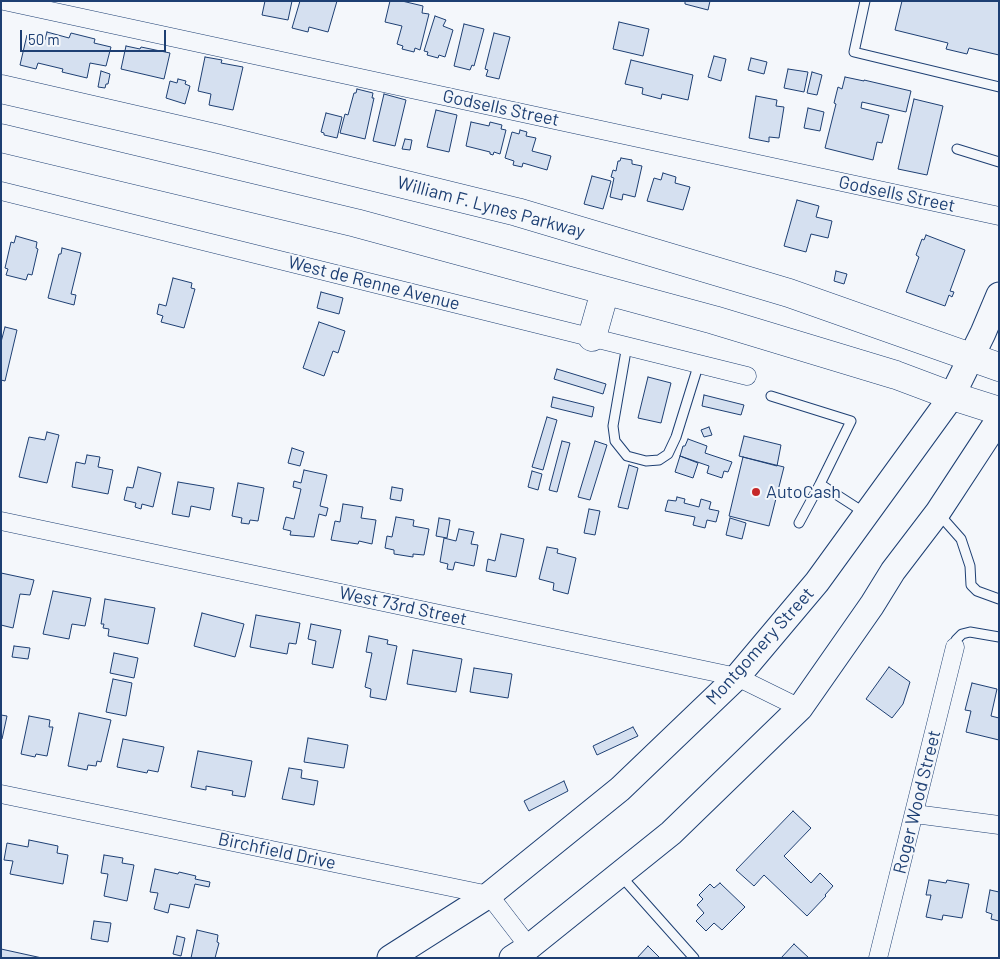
<!DOCTYPE html>
<html>
<head>
<meta charset="utf-8">
<style>
  body { margin:0 }
  #map { position:relative; width:1000px; height:959px; overflow:hidden; background:#f4f7fb; font-family:Barlow,sans-serif }
  canvas { display:block }
  .frame { position:absolute; inset:0; border:2px solid #1d3f73; pointer-events:none }
  .scale { position:absolute; left:20px; top:30px; width:146px; height:22px; box-sizing:border-box; border:2px solid #1d3f73; border-top:0; padding-left:6px; font-size:15px; line-height:18px; white-space:nowrap; color:#1d3f73; -webkit-text-stroke:4px #f4f7fb; paint-order:stroke }
</style>
</head>
<body>
<div id="map">
<canvas width="1000" height="959"></canvas>
<div class="frame"></div>
<div class="scale">50 m</div>
</div>
<script>
const c = document.querySelector('canvas').getContext('2d');
c.lineJoin = 'round';
function fillPath(path, color) { c.fillStyle = color; c.fill(path, 'evenodd'); }
const toPath = rows => new Path2D(rows.map(r => 'M' + r).join(''));
function stroke(path, color, width, dash) { c.strokeStyle = color; c.lineWidth = width; c.lineCap = dash ? 'butt' : 'round'; c.setLineDash(dash || []); c.stroke(path); }
function label(font, color, halo, rows, align = 'center') {
  c.font = font + ' Barlow,sans-serif'; c.lineWidth = 4; c.setLineDash([]); c.textBaseline = 'middle'; c.strokeStyle = halo; c.fillStyle = color; for (const [text, x, y, turn = 0] of rows) {
    c.save(); c.translate(x, y); c.rotate((+turn || 0) * Math.PI / 180); c.textAlign = isNaN(turn) ? turn : align; if (halo) c.strokeText(text, 0, 0); c.fillText(text, 0, 0); c.restore();
  }
}
const building = toPath([
  [265,1,292,1,288,20,262,15,265,1],
  [300,1,337,1,328,32,309,27,308,32,292,28,300,1],
  [390,1,402,1,423,6,422,13,429,14,420,50,415,48,414,52,402,49,403,46,397,44,402,26,385,22,390,1],
  [685,1,710,1,708,10,685,4,685,1],
  [902,1,999,1,999,55,969,48,967,54,946,49,948,43,895,30,902,1],
  [435,16,446,20,443,26,453,30,445,57,439,55,438,58,427,55,428,52,424,51,435,16],
  [619,22,649,29,643,56,613,49,619,22],
  [464,24,484,29,474,66,472,65,470,70,454,66,464,24],
  [47,32,69,38,71,33,95,39,94,43,111,47,106,66,90,63,87,78,62,72,63,69,38,63,36,69,20,65,27,35,45,40,47,32],
  [494,33,510,37,499,79,486,76,488,70,485,69,494,33],
  [126,46,140,49,141,47,170,53,164,79,121,69,126,46],
  [714,56,726,59,721,81,708,77,714,56],
  [205,57,222,60,221,63,243,67,233,110,209,105,211,94,198,91,205,57],
  [751,58,767,62,764,74,748,70,751,58],
  [631,60,693,75,688,100,662,94,661,99,642,94,643,88,625,84,631,60],
  [788,69,808,72,804,92,784,88,788,69],
  [101,71,110,74,108,84,106,84,105,88,98,87,101,71],
  [812,72,822,75,817,95,807,93,812,72],
  [845,77,864,81,864,80,911,91,906,112,862,102,861,108,889,115,882,143,877,142,873,160,825,148,836,104,834,103,838,87,842,89,845,77],
  [178,79,186,81,185,84,190,86,185,104,166,98,170,81,177,83,178,79],
  [357,89,373,93,372,98,374,98,365,139,340,133,345,114,348,115,354,93,356,93,357,89],
  [384,94,406,100,395,146,373,141,384,94],
  [756,96,777,100,776,106,784,107,779,138,769,137,769,142,749,138,756,96],
  [914,99,943,106,927,175,898,169,914,99],
  [808,108,824,112,820,131,804,128,808,108],
  [436,110,457,115,449,152,427,147,436,110],
  [326,113,342,117,337,138,324,135,324,133,321,132,326,113],
  [471,122,489,126,490,122,502,125,501,129,506,130,500,154,494,152,493,155,490,154,490,152,466,146,471,122],
  [520,130,527,132,526,136,536,138,532,151,551,156,547,170,523,163,522,167,513,165,514,161,505,158,512,132,519,134,520,130],
  [405,139,412,140,410,150,402,149,405,139],
  [621,158,632,160,632,164,642,166,635,197,623,194,622,200,610,197,614,178,611,177,613,170,616,171,618,161,620,161,621,158],
  [663,173,676,177,675,183,690,187,683,210,647,201,654,178,661,180,663,173],
  [592,176,611,181,603,209,584,204,592,176],
  [797,200,819,206,816,217,832,221,828,238,811,234,806,252,784,246,797,200],
  [926,235,965,250,950,291,954,292,952,297,949,295,945,306,906,292,919,257,916,255,922,239,924,240,926,235],
  [16,236,37,242,36,248,38,249,32,275,28,274,26,280,6,275,8,269,5,268,11,242,14,243,16,236],
  [62,248,81,253,71,294,76,295,74,305,48,298,59,254,61,254,62,248],
  [836,271,847,274,844,284,834,281,836,271],
  [173,278,192,283,191,288,195,289,184,328,161,322,163,316,157,314,159,304,166,306,173,278],
  [321,292,343,298,339,314,317,308,321,292],
  [319,322,345,331,338,353,333,351,324,376,303,368,319,322],
  [5,327,17,330,5,381,1,380,1,342,5,327],
  [557,369,606,384,603,394,554,379,557,369],
  [648,377,671,383,661,423,638,418,648,377],
  [704,395,744,405,741,415,702,406,704,395],
  [553,397,594,407,592,417,551,407,553,397],
  [547,417,557,420,543,470,532,467,547,417],
  [709,427,712,435,704,437,701,430,709,427],
  [47,432,59,435,47,483,19,477,29,437,45,440,47,432],
  [744,436,781,445,777,466,739,456,744,436],
  [688,439,707,446,705,453,732,462,728,472,724,471,722,478,707,473,709,466,680,456,683,446,685,446,688,439],
  [562,441,570,443,557,492,549,490,562,441],
  [595,441,607,445,590,500,578,497,595,441],
  [292,448,304,452,300,466,288,463,292,448],
  [87,455,100,457,98,467,113,470,108,494,72,487,76,462,85,464,87,455],
  [680,456,698,463,693,478,675,472,680,456],
  [743,457,784,467,769,526,729,516,743,457],
  [629,465,638,468,628,509,618,507,629,465],
  [138,467,161,473,153,507,142,504,141,509,135,507,136,503,124,500,127,487,133,488,138,467],
  [304,470,327,475,320,506,328,508,326,516,319,514,314,537,290,535,291,531,283,529,286,517,294,519,301,489,293,487,294,481,301,483,304,470],
  [532,471,542,474,538,490,528,487,532,471],
  [178,482,214,488,210,510,191,506,189,517,172,514,178,482],
  [238,483,264,488,258,521,250,520,249,524,241,523,242,518,232,516,238,483],
  [392,487,403,489,401,501,390,499,392,487],
  [677,497,685,499,684,503,699,507,701,499,711,502,709,509,719,511,716,522,707,520,705,528,693,525,695,517,665,511,668,500,676,501,677,497],
  [343,504,363,507,361,518,376,520,372,544,359,541,358,544,331,540,335,521,340,522,343,504],
  [589,509,600,511,595,535,584,533,589,509],
  [396,517,414,520,413,526,429,529,424,555,413,554,413,557,394,554,394,550,385,548,387,536,392,537,396,517],
  [439,518,450,520,447,538,436,536,439,518],
  [730,518,746,523,742,539,726,535,730,518],
  [459,529,474,532,471,544,478,545,474,566,455,562,453,570,447,569,448,564,440,562,444,538,456,541,459,529],
  [501,534,524,539,516,577,486,571,488,559,495,561,501,534],
  [547,547,558,549,557,553,576,558,568,594,553,590,554,583,539,579,547,547],
  [1,573,34,580,30,595,20,594,13,628,1,625,1,573],
  [53,591,91,598,85,626,72,624,69,639,43,634,53,591],
  [105,599,155,608,148,644,108,636,109,629,103,628,104,624,101,624,105,599],
  [202,613,244,624,235,657,194,646,202,613],
  [256,615,300,623,296,644,289,643,287,654,250,647,256,615],
  [311,624,341,630,333,668,312,664,316,641,308,639,311,624],
  [369,636,388,640,387,644,397,646,386,700,370,697,371,689,365,687,372,653,366,652,369,636],
  [14,646,30,648,28,659,12,657,14,646],
  [413,650,462,659,456,692,407,684,413,650],
  [114,653,138,658,134,678,110,673,114,653],
  [889,667,910,682,903,704,892,718,866,699,889,667],
  [474,668,512,674,508,698,470,692,474,668],
  [113,679,132,683,126,716,106,712,113,679],
  [972,683,997,689,991,716,999,718,999,740,966,732,971,711,965,710,972,683],
  [79,713,111,720,101,762,97,761,96,766,88,765,87,770,68,766,79,713],
  [1,715,7,716,2,739,1,739,1,715],
  [29,716,50,720,49,727,53,727,47,756,36,754,35,757,21,754,29,716],
  [633,727,638,736,597,755,593,746,633,727],
  [308,738,348,745,344,768,304,762,308,738],
  [123,739,164,747,158,772,148,770,147,773,117,767,123,739],
  [198,751,252,761,245,797,232,795,233,791,206,786,206,790,191,787,198,751],
  [289,768,302,770,301,778,318,781,314,805,282,799,289,768],
  [564,781,568,791,529,811,524,801,564,781],
  [793,811,811,828,784,856,811,883,820,873,833,886,825,895,826,896,807,916,764,875,754,886,736,870,793,811],
  [29,840,58,846,57,853,68,855,63,884,10,874,13,861,4,860,7,843,28,847,29,840],
  [104,855,123,858,122,863,134,865,127,901,104,896,108,874,101,873,104,855],
  [155,869,178,874,179,872,196,876,195,879,210,882,209,887,195,884,189,908,170,904,168,913,154,909,158,893,150,892,155,869],
  [929,880,946,883,947,880,969,884,962,918,943,915,942,920,926,917,931,895,926,895,929,880],
  [720,883,745,907,722,930,714,923,706,931,696,921,704,913,697,905,703,899,699,895,710,884,714,888,720,883],
  [990,890,999,892,999,921,991,919,992,914,986,912,990,890],
  [94,921,111,923,108,942,91,939,94,921],
  [197,930,218,935,217,942,219,943,215,958,191,958,197,930],
  [177,936,185,938,181,956,173,954,177,936],
  [794,944,809,958,781,958,794,944],
  [648,946,660,958,637,958,648,946],
  [1,949,42,958,1,958,1,949]
]);
fillPath(building, '#d5e0f0');
stroke(building, '#1d3f73', 1);
const lane = toPath([
  [865,1,854,52,999,87],
  [957,149,999,162],
  [627,345,613,426,615,441,627,456,646,461,659,460,668,454,676,437,699,363],
  [771,396,851,421,820,484,865,513],
  [938,513,961,539,970,566,971,585,977,591,999,599],
  [799,523,820,484],
  [955,647,956,640,962,634,970,632,999,637],
  [621,876,694,958]
]);
const street = toPath([
  [4,1,999,216],
  [1,191,747,376],
  [1,521,737,677,800,708],
  [1,794,489,895,529,947],
  [915,814,999,825],
  [878,958,955,647]
]);
const secondary = toPath([
  [390,958,489,895,620,789,737,677,817,582,952,396,983,333,999,295],
  [512,958,529,947,671,833,800,708,872,605,893,571,938,512,999,419]
]);
const highway = toPath([
  [1,89,219,139,517,212,789,293,999,367],
  [1,138,356,223,714,320,896,375,952,396,999,411],
  [592,337,605,291]
]);
stroke(lane, '#1d3f73', 11);
stroke(street, '#1d3f73', 19);
stroke(secondary, '#1d3f73', 27);
stroke(highway, '#1d3f73', 29);
stroke(lane, '#f4f7fb', 9);
stroke(street, '#f4f7fb', 18);
stroke(secondary, '#f4f7fb', 25);
stroke(highway, '#f4f7fb', 28);
for (const [x, y, r, color] of [
  [756,492,5,"#c62828"]
]) { const dot = new Path2D(); dot.arc(x, y, r, 0, 2 * Math.PI); c.fillStyle = color; c.fill(dot); stroke(dot, '#f4f7fb', 2); }
label('18px', '#1d3f73', '#f4f7fb', [
  ["Godsells Street",501,108,12],
  ["Godsells Street",897,194,12],
  ["William F. Lynes Parkway",491,207,15],
  ["West de Renne Avenue",374,283,14],
  ["West 73rd Street",403,606,12],
  ["Montgomery Street",760,646,-48],
  ["Roger Wood Street",917,802,-76],
  ["Birchfield Drive",277,851,12]
]);
label('18px', '#1d3f73', '#f4f7fb', [
  ["AutoCash",766,492]
], 'left');
</script>
</body>
</html>
